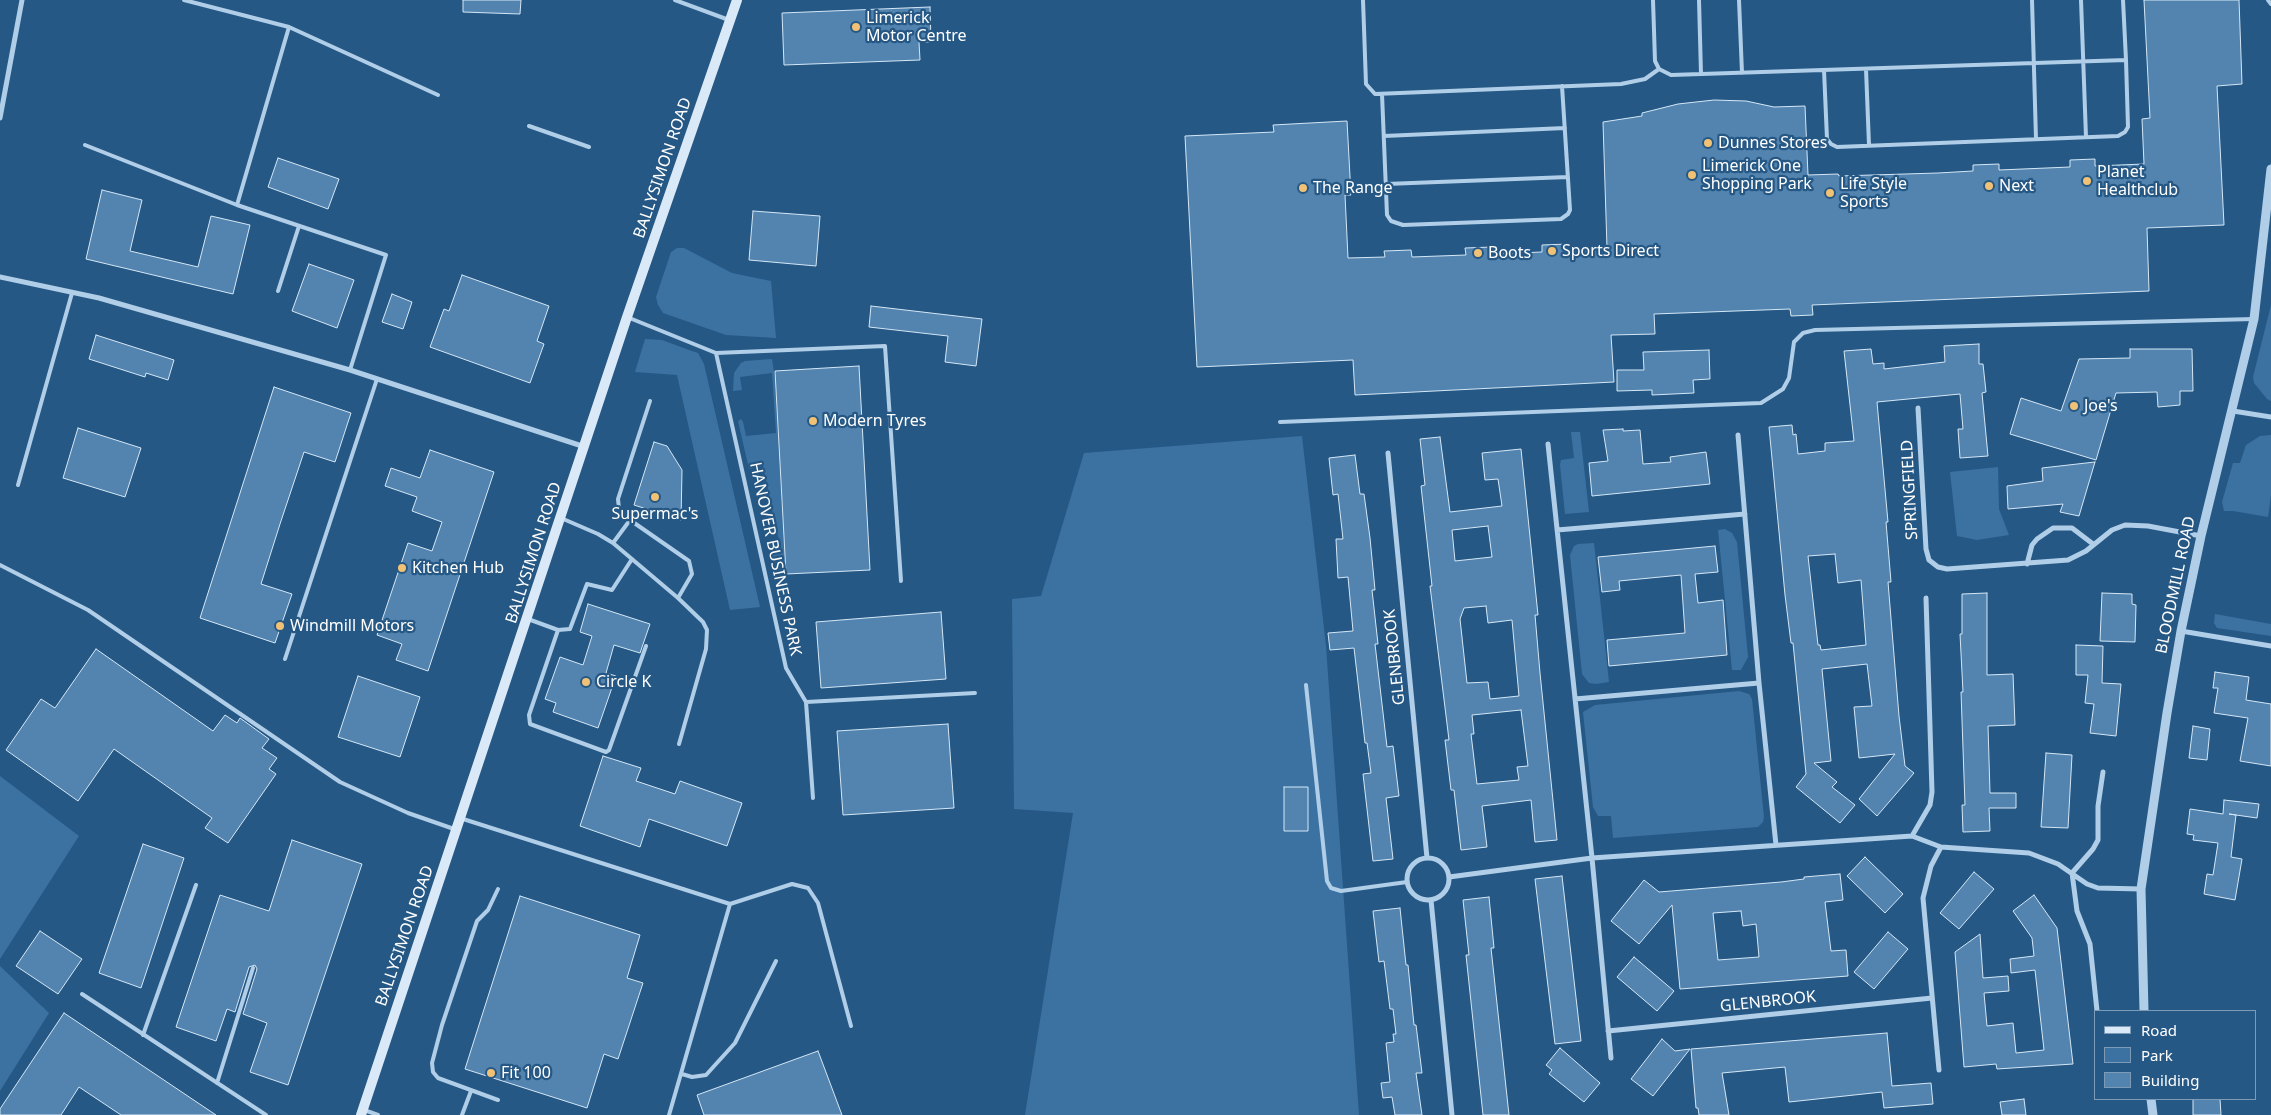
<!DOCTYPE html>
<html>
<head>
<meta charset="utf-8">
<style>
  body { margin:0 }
  #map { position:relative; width:2271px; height:1115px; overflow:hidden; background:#265885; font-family:"Noto Sans",sans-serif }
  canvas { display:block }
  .legend { position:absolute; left:2094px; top:1010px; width:162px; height:90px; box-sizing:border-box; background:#265885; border:1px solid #7d9bb6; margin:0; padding:6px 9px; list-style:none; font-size:15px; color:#fff }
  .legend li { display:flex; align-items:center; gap:10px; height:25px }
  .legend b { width:25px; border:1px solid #7d9bb6 }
</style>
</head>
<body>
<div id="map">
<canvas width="2271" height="1115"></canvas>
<ul class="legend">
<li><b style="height:6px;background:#dae9f7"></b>Road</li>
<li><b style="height:14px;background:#3b72a2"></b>Park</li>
<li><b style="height:14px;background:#5384af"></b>Building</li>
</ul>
</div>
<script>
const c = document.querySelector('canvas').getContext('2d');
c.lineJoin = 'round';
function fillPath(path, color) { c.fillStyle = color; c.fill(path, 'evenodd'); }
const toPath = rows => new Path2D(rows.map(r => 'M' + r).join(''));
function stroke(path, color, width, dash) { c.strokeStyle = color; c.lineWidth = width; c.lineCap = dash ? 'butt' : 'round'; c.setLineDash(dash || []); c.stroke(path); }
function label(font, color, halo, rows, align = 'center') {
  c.font = font + ' "Noto Sans",sans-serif'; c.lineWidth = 4.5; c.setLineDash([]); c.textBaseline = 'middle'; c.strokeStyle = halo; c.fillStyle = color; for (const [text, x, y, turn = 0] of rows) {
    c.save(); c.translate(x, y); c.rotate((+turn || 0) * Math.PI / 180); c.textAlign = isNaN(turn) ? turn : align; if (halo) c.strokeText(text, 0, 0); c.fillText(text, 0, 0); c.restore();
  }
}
fillPath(toPath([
  [677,248,684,248,732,273,771,281,776,338,726,335,663,313,658,305,656,297,671,252],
  [2271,305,2271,401,2267,399,2254,383,2253,377],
  [645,339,662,340,689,350,698,353,704,364,760,607,730,610,677,375,635,372],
  [772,359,775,379,786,583,776,578,773,571,768,549,780,546,763,466,749,469,738,421,741,419,743,422,746,436,776,433,772,373,740,377,742,390,733,391,734,373,741,363,745,361],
  [1571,432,1580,432,1589,512,1565,514,1560,465,1561,460,1574,458],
  [2271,435,2271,495,2268,517,2233,511,2224,511,2222,502,2233,463,2240,463,2246,445,2260,436],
  [1302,436,1326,646,1359,1115,1025,1115,1073,813,1014,809,1012,599,1041,596,1084,453],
  [1998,467,1999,509,2009,535,1977,540,1957,536,1950,472],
  [1725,529,1732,533,1737,542,1748,657,1741,670,1732,670,1718,530],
  [1594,543,1609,682,1596,684,1589,683,1582,674,1570,555,1574,546,1578,544],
  [2215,614,2271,624,2271,636,2217,628,2214,623],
  [1739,691,1749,694,1752,699,1764,817,1763,822,1758,827,1613,838,1611,816,1598,816,1593,807,1583,712,1595,705],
  [0,776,79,836,0,959],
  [0,966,49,1013,0,1091]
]), '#3b72a2');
const building = toPath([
  [463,0,521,0,520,14,463,12,463,0],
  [2144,0,2239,0,2242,84,2217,86,2224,225,2147,228,2149,291,1812,305,1813,315,1791,316,1790,309,1654,314,1655,334,1611,335,1614,382,1355,395,1353,360,1197,367,1185,136,1274,132,1273,125,1347,121,1351,195,1345,195,1348,258,1385,257,1384,251,1411,250,1412,257,1466,255,1465,248,1492,247,1492,254,1542,252,1542,245,1568,244,1568,250,1607,248,1603,122,1642,116,1642,113,1678,104,1714,100,1746,101,1774,107,1805,106,1808,175,1838,174,1839,176,1938,173,1973,171,1973,165,1999,164,1999,170,2070,167,2070,160,2095,159,2095,166,2144,164,2142,119,2150,118,2144,0],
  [930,7,931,42,919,42,920,60,784,65,782,13,930,7],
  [278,158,339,179,328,209,268,187,278,158],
  [102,190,142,200,130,251,198,267,211,216,250,225,233,294,86,259,102,190],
  [753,211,820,216,816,266,749,260,753,211],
  [309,264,354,280,337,328,292,311,309,264],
  [462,275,549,306,537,341,544,344,530,383,430,347,444,309,449,311,462,275],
  [392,294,412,302,403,329,382,322,392,294],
  [871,306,982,319,976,366,945,362,948,336,869,327,871,306],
  [96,335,174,360,168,380,146,373,145,377,89,359,96,335],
  [1979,344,1979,364,1983,364,1986,392,1982,393,1988,456,1960,458,1958,429,1963,429,1960,394,1877,402,1888,522,1886,522,1891,582,1888,582,1899,716,1905,766,1914,773,1877,816,1859,799,1895,754,1859,758,1854,707,1872,706,1867,664,1822,669,1831,761,1814,763,1837,782,1832,787,1855,805,1840,823,1796,787,1806,774,1793,643,1791,643,1785,595,1769,427,1792,425,1793,435,1796,434,1798,454,1825,451,1825,443,1854,441,1844,351,1871,349,1873,364,1884,363,1884,369,1945,362,1944,346,1979,344],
  [1835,554,1838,583,1861,580,1866,645,1821,650,1820,645,1818,645,1808,556,1835,554],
  [2130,349,2192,349,2193,391,2180,391,2180,405,2158,407,2157,392,2116,393,2096,460,2010,434,2021,398,2061,411,2079,359,2130,358,2130,349],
  [1709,350,1710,379,1693,380,1694,393,1652,395,1652,390,1617,391,1617,370,1644,370,1643,352,1709,350],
  [859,366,870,570,786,574,775,371,859,366],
  [274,387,351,413,335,462,304,452,280,524,261,584,292,594,275,643,200,618,274,387],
  [78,428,141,448,125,497,63,478,78,428],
  [1623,429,1623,431,1640,430,1643,464,1671,462,1670,457,1706,452,1710,484,1592,496,1589,463,1608,461,1603,430,1623,429],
  [1440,437,1450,512,1502,506,1498,479,1485,480,1482,453,1521,449,1538,615,1535,615,1540,673,1557,840,1535,842,1531,800,1482,806,1487,847,1461,850,1454,790,1451,790,1445,740,1449,740,1430,586,1432,586,1421,486,1425,485,1420,439,1440,437],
  [1488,526,1492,557,1455,561,1452,530,1488,526],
  [1486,606,1488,623,1512,620,1519,696,1490,699,1488,682,1467,683,1460,619,1464,608,1486,606],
  [1521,710,1528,766,1517,767,1519,780,1477,784,1471,734,1474,734,1472,715,1521,710],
  [654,442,667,446,682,470,681,520,634,505,654,442],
  [430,450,494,472,428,671,396,660,402,644,377,635,408,543,432,551,442,522,412,511,417,497,385,486,391,468,420,478,430,450],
  [1355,455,1360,494,1364,494,1370,538,1375,590,1372,590,1378,644,1375,644,1387,747,1393,746,1399,796,1386,798,1393,859,1373,861,1363,774,1371,773,1367,743,1365,743,1354,648,1330,650,1328,633,1353,631,1348,577,1338,578,1336,539,1343,539,1338,494,1333,495,1329,458,1355,455],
  [2095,462,2079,516,2060,512,2063,504,2008,509,2007,486,2043,481,2042,468,2095,462],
  [1715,546,1718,572,1695,574,1698,603,1723,600,1727,655,1609,666,1607,640,1685,633,1681,575,1619,581,1620,590,1602,592,1598,557,1715,546],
  [1987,593,1987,675,2013,674,2015,725,1988,726,1990,793,2016,793,2016,808,1989,808,1990,831,1963,832,1962,805,1965,805,1961,692,1963,692,1960,634,1962,634,1962,594,1987,593],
  [2102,593,2132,594,2132,604,2136,605,2135,642,2100,641,2102,593],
  [588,604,650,624,640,653,614,645,606,673,616,676,598,728,553,712,556,703,545,699,560,657,583,665,592,636,580,632,588,604],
  [941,612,946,679,821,688,816,622,941,612],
  [2076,645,2103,646,2102,683,2121,684,2116,736,2090,733,2094,704,2085,703,2088,675,2076,675,2076,645],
  [96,649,213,731,225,715,237,723,240,718,269,739,262,748,277,758,269,769,276,774,228,843,205,828,212,818,114,749,78,801,6,750,41,699,55,708,96,649],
  [2215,672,2249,677,2246,700,2271,704,2271,766,2240,761,2248,718,2214,713,2218,688,2213,688,2215,672],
  [358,676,420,697,400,757,338,737,358,676],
  [948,724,954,808,843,815,837,731,948,724],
  [2193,726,2210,729,2207,760,2189,758,2193,726],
  [2046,753,2072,755,2068,828,2041,827,2046,753],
  [603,756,641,768,636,781,675,794,680,781,742,803,727,846,649,819,640,847,580,826,603,756],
  [1284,787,1308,787,1308,831,1284,831,1284,787],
  [2224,800,2259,804,2257,818,2229,814,2236,815,2231,857,2242,859,2235,900,2204,894,2207,874,2213,875,2218,843,2193,840,2194,835,2187,834,2190,809,2223,814,2224,800],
  [292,840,362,864,288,1085,250,1072,267,1023,243,1014,257,969,255,965,249,967,235,1012,227,1009,216,1041,176,1027,220,895,269,911,292,840],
  [143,844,184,858,141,988,99,973,143,844],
  [1865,857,1903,894,1885,913,1847,876,1865,857],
  [1974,872,1994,889,1959,929,1940,913,1974,872],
  [1840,874,1843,900,1825,902,1831,951,1846,950,1848,976,1680,989,1672,905,1639,944,1611,921,1644,880,1659,892,1781,882,1804,879,1804,877,1840,874],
  [1741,911,1743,926,1756,924,1759,957,1718,960,1713,913,1741,911],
  [1562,876,1581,1041,1555,1044,1535,879,1562,876],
  [2034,895,2057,928,2073,1064,1997,1069,1996,1064,1964,1067,1955,952,1980,934,1983,978,2008,976,2009,991,1984,993,1987,1026,2013,1023,2016,1053,2044,1050,2035,970,2011,973,2010,959,2034,956,2032,938,2013,911,2034,895],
  [520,896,640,935,627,978,643,983,618,1059,604,1054,587,1108,465,1069,520,896],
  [1489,897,1494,948,1491,948,1509,1115,1483,1115,1466,955,1469,955,1463,900,1489,897],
  [1400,908,1406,965,1408,965,1414,1025,1416,1025,1422,1073,1416,1073,1422,1115,1395,1115,1392,1097,1383,1098,1381,1083,1390,1082,1386,1043,1394,1042,1393,1034,1396,1034,1393,1009,1390,1009,1384,961,1379,962,1373,911,1400,908],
  [40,931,82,959,58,994,16,966,40,931],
  [1888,932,1908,949,1874,989,1854,972,1888,932],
  [1634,957,1674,991,1657,1011,1617,977,1634,957],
  [64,1013,216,1115,121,1115,79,1087,61,1115,0,1115,0,1109,64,1013],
  [1887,1033,1892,1086,1931,1083,1933,1104,1884,1108,1882,1092,1789,1102,1785,1067,1722,1073,1729,1115,1699,1115,1698,1108,1696,1108,1691,1049,1887,1033],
  [1662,1039,1675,1051,1690,1049,1653,1096,1631,1079,1662,1039],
  [1560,1048,1600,1083,1584,1102,1549,1074,1552,1070,1546,1065,1560,1048],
  [818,1051,842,1115,704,1115,697,1095,818,1051],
  [2024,1099,2026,1115,2002,1115,2000,1102,2024,1099],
  [2193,1099,2220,1099,2221,1115,2193,1115,2193,1099]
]);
fillPath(building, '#5384af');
stroke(building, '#d4e7f6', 1);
stroke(toPath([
  [184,0,289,27,438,95],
  [675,0,729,20],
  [1363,0,1366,84,1375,94,1621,84,1645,79,1659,69],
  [1653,0,1655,61,1659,69,1671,75,2126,60,2123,0],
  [1699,0,1701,74],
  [1739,0,1742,73],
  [2032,0,2036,139],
  [2081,0,2086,137],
  [2268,0,2271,4],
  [289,27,237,205,386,255,350,370],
  [1866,69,1869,145],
  [1824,70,1827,139,1831,144,1837,147,2118,136,2125,132,2128,127,2126,60],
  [1382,94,1387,215,1391,221,1403,225,1561,219,1568,214,1570,210,1562,86],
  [529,126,589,147],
  [1384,136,1565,128],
  [85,145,237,205],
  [1386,184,1568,177],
  [278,291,299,226],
  [627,317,716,353,885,346,901,581],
  [716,353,786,668,806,702,813,798],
  [1280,422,1761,403,1783,389,1789,378,1794,342,1803,333,1815,330,2254,319],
  [18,485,72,293],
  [561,518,598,534,613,543,678,598,703,622,707,630,706,649,679,744],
  [630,520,689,561,692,574,678,598],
  [613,543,630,520,619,509,618,499,650,401],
  [0,565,88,610,340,782,408,813,454,829],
  [528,619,558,630,570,629,587,584,612,590,632,559],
  [558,630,529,715,530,724,606,752,609,750,646,646],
  [285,659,377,379],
  [1306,685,1327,881,1331,888,1341,891,1407,882],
  [806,702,975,693],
  [460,818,730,904],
  [82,994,266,1115],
  [143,1035,196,885],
  [682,1074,692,1077,706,1075,735,1043,776,961],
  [217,1083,253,968],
  [498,1100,438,1078,433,1072,432,1063,442,1025,477,921,488,910,498,889],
  [364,1110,378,1115],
  [462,1115,471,1091],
  [669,1115,730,904,792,884,808,888,818,903,851,1026]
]), '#b0cee8', 4);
stroke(toPath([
  [0,118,22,0],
  [0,277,99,298,350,370,585,447],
  [1918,408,1926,549,1929,560,1938,567,1947,569,2068,560,2086,551,2112,530,2125,525,2148,526,2201,536],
  [2233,411,2271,417],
  [1738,435,1759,683,1776,845],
  [1548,444,1592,858,1611,1058],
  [1388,453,1427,858],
  [1557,530,1745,514],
  [2027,564,2032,545,2037,539,2053,528,2072,528,2093,544],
  [2181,631,2271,646],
  [1575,699,1759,683],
  [1912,836,1930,805,1932,792,1926,598],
  '1407 879a21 21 0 1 1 42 0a21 21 0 1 1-42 0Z',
  [1449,877,1592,858,1912,836,1941,847,2029,853,2058,864,2087,884,2098,888,2141,889],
  [1431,900,1452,1115],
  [2097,1011,2090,944,2077,911,2072,873,2093,849,2098,840,2098,806,2103,772],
  [1608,1031,1932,998],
  [1939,1070,1923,898,1931,866,1941,847]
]), '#b0cee8', 5);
stroke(toPath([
  [2144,1011,2141,889,2167,713,2181,631,2201,536,2254,319,2271,169],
  [2151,1099,2153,1115]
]), '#b0cee8', 9);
stroke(toPath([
  [361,1115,627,317,737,0]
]), '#dae9f7', 10);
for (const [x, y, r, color] of [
  [856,27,5,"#f1c276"],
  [1708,143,5,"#f1c276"],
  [1692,175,5,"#f1c276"],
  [2087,181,5,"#f1c276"],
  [1989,186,5,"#f1c276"],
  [1303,188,5,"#f1c276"],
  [1830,193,5,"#f1c276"],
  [1552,251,5,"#f1c276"],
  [1478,253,5,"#f1c276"],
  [2074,406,5,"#f1c276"],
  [813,421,5,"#f1c276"],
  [655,497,5,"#f1c276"],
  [402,568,5,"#f1c276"],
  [280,626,5,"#f1c276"],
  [586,682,5,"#f1c276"],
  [491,1073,5,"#f1c276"]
]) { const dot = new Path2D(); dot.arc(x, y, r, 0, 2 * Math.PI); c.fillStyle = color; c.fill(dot); stroke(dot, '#265885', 2); }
label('16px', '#fff', '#265885', [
  ["Limerick",866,18],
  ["Motor Centre",866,36],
  ["Dunnes Stores",1718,143],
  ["Limerick One",1702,166],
  ["Shopping Park",1702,184],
  ["Planet",2097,172],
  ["Healthclub",2097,190],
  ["Life Style",1840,184],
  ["Sports",1840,202],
  ["Next",1999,186],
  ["The Range",1313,188],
  ["Sports Direct",1562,251],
  ["Boots",1488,253],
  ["Joe's",2084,406],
  ["Modern Tyres",823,421],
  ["Supermac's",655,514,"center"],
  ["Kitchen Hub",412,568],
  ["Windmill Motors",290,626],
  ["Circle K",596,682],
  ["Fit 100",501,1073]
], 'left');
label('16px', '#fff', '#265885', [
  ["BALLYSIMON ROAD",663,168,-71],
  ["SPRINGFIELD",1910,490,-93],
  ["BALLYSIMON ROAD",534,553,-72],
  ["HANOVER BUSINESS PARK",775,559,78],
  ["BLOODMILL ROAD",2176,585,-78],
  ["GLENBROOK",1395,657,-96],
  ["BALLYSIMON ROAD",405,936,-71],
  ["GLENBROOK",1768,1002,-6]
]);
</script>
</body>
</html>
